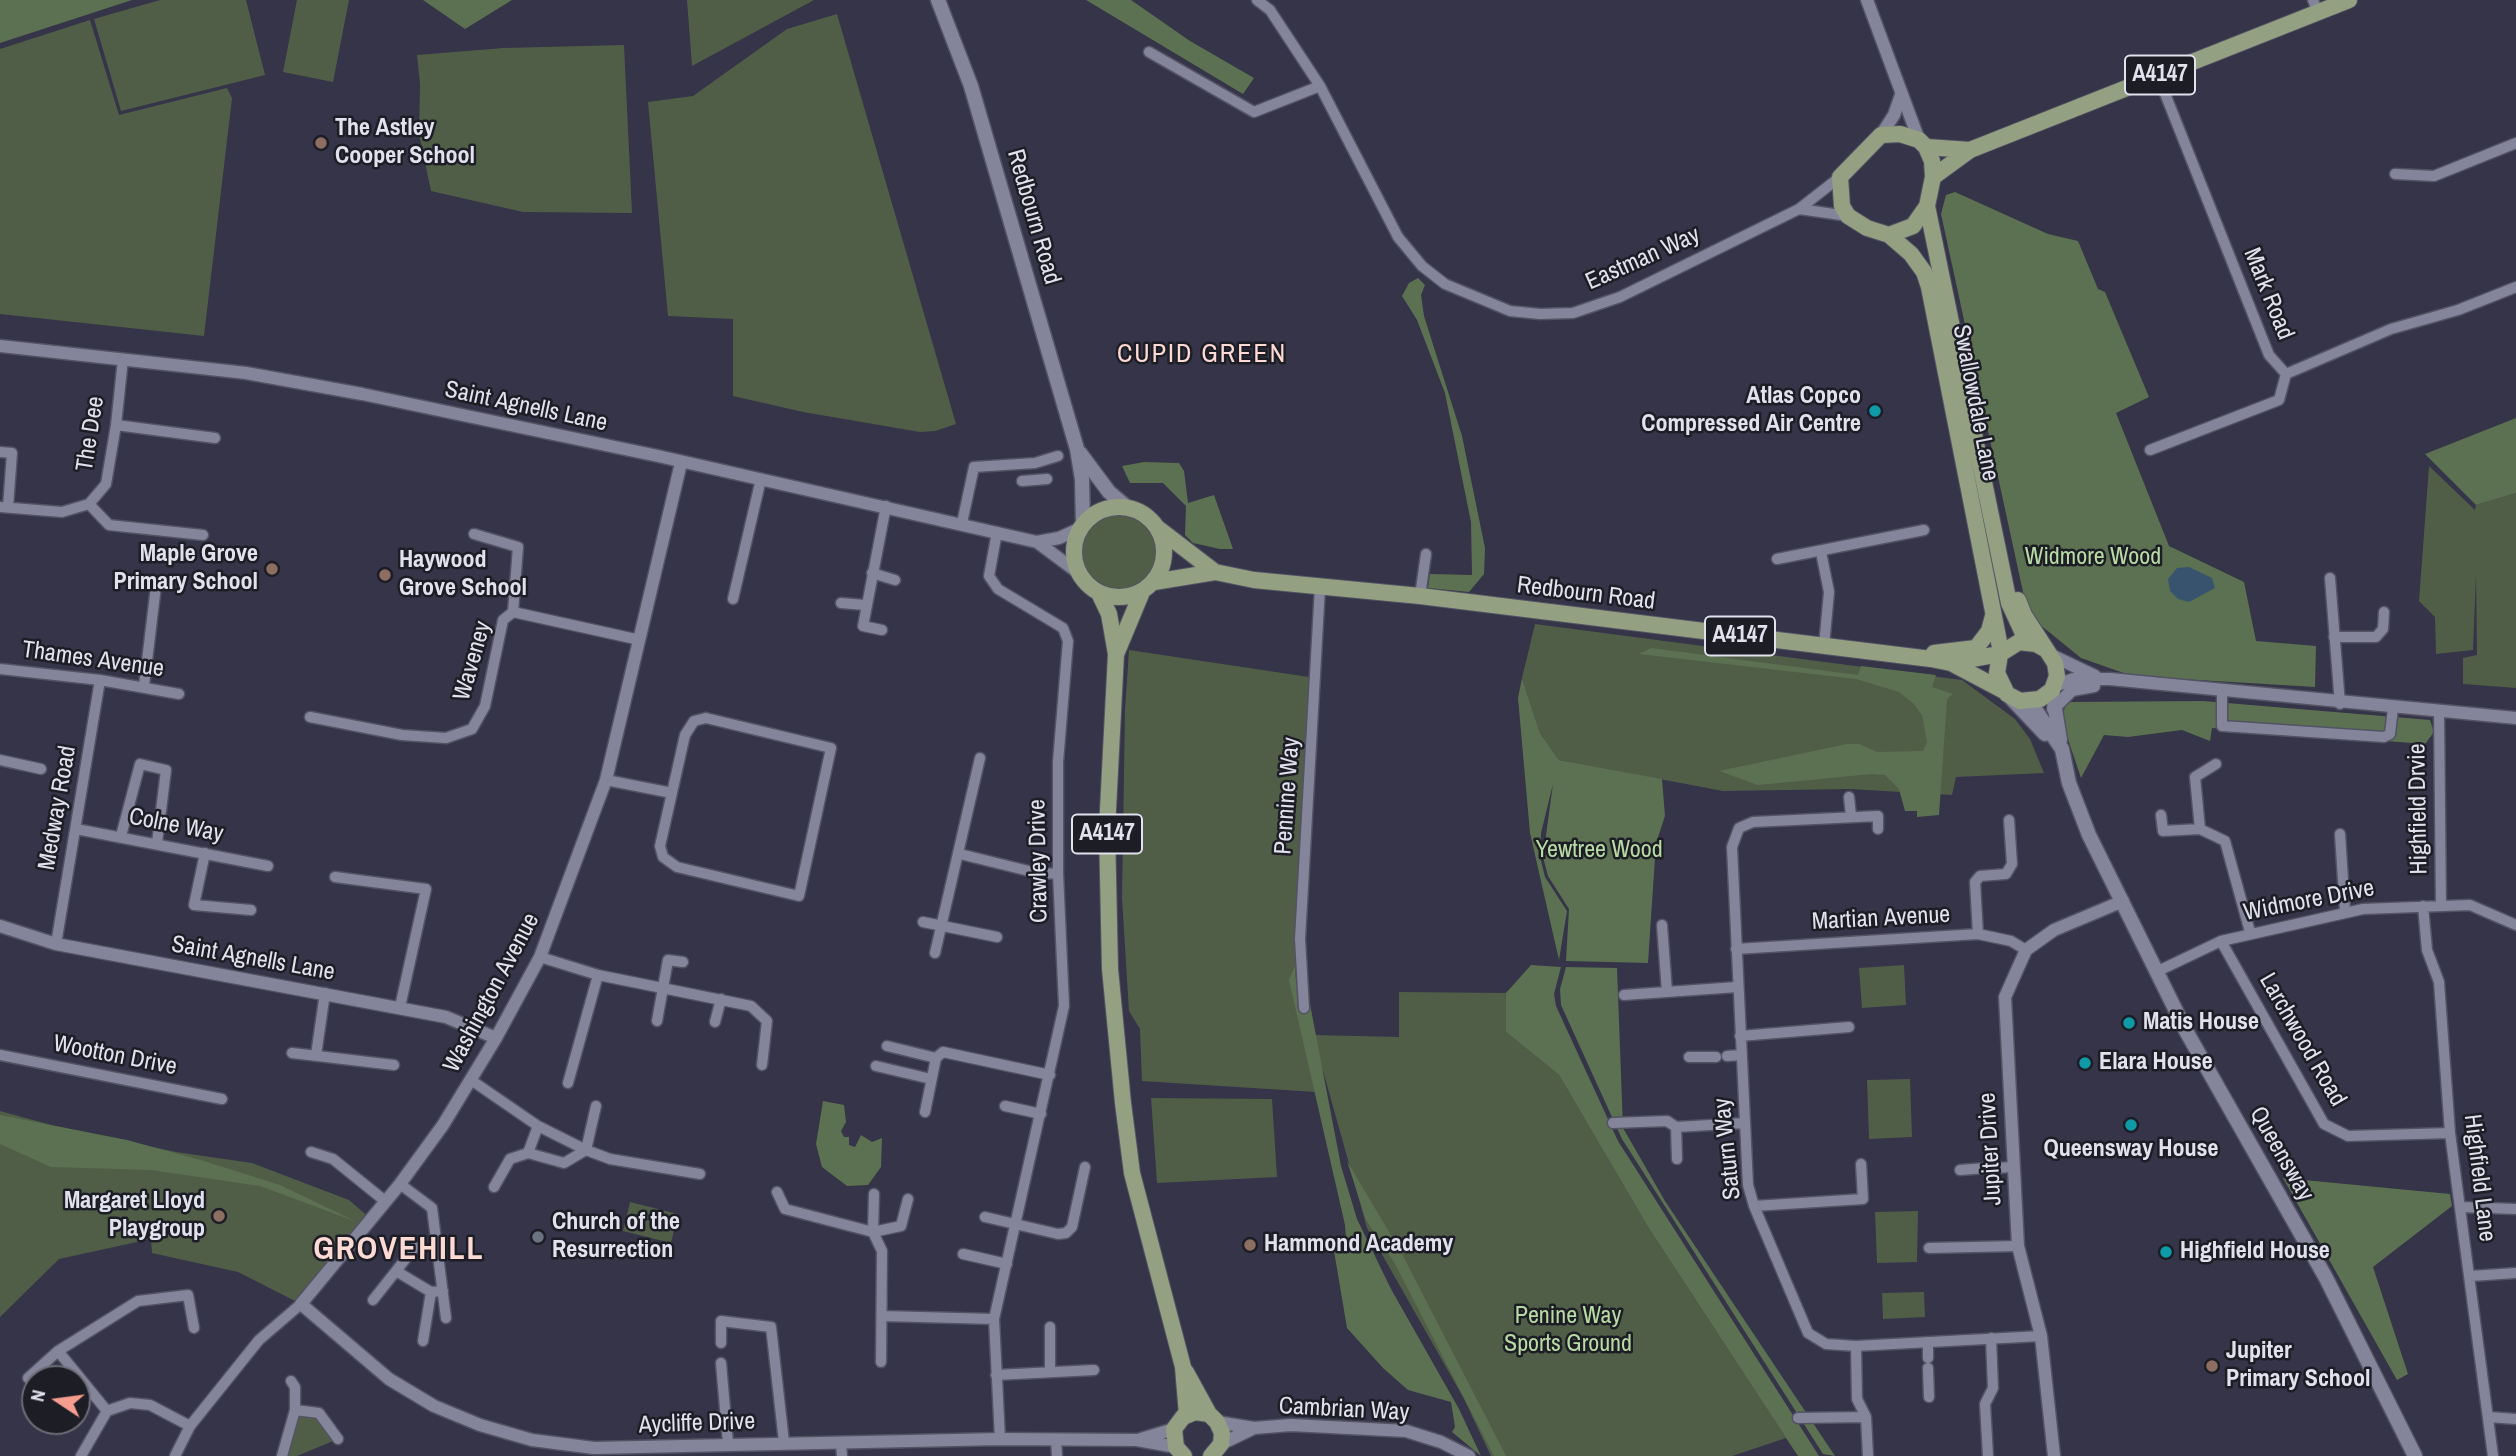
<!DOCTYPE html>
<html>
<head>
<meta charset="utf-8">
<style>
  body { margin:0 }
  #map { position:relative; width:2516px; height:1456px; overflow:hidden; background:#353448; font-family:"Archivo Narrow",sans-serif }
  canvas { display:block }
  .north { position:absolute; left:21px; top:1365px; width:70px; height:70px; box-sizing:border-box; background:#1d1d26; border:2px solid #6b6c76; border-radius:50%; rotate:283deg; font-size:19px; font-weight:700; line-height:28px; text-align:center; color:#e1e2ee }
  .north::after { content:''; display:block; margin:auto; width:24px; height:32px; background:#f59d8e; clip-path:polygon(50% 0,100% 100%,50% 72%,0 100%) }
</style>
</head>
<body>
<div id="map">
<canvas width="2516" height="1456"></canvas>
<div class="north">N</div>
</div>
<script>
const c = document.querySelector('canvas').getContext('2d');
c.lineJoin = 'round';
function fillPath(path, color) { c.fillStyle = color; c.fill(path, 'evenodd'); }
const toPath = rows => new Path2D(rows.map(r => 'M' + r).join(''));
function stroke(path, color, width, dash) { c.strokeStyle = color; c.lineWidth = width; c.lineCap = dash ? 'butt' : 'round'; c.setLineDash(dash || []); c.stroke(path); }
function label(font, color, halo, rows, align = 'center') {
  c.font = font + ' "Archivo Narrow",sans-serif'; c.lineWidth = 5; c.setLineDash([]); c.textBaseline = 'middle'; c.strokeStyle = halo; c.fillStyle = color; for (const [text, x, y, turn = 0] of rows) {
    c.save(); c.translate(x, y); c.rotate((+turn || 0) * Math.PI / 180); c.textAlign = isNaN(turn) ? turn : align; if (halo) c.strokeText(text, 0, 0); c.fillText(text, 0, 0); c.restore();
  }
}
fillPath(toPath([
  [160,0,246,0,265,75,121,111,94,19],
  [297,0,349,0,333,82,283,72],
  [687,0,814,0,692,66],
  [837,14,956,424,935,431,920,432,803,412,733,396,733,319,668,316,648,102,693,96,787,29],
  [90,20,119,115,227,88,232,98,204,336,0,314,0,49],
  [624,45,632,213,523,212,431,191,419,134,420,84,417,55,504,48],
  [2429,466,2475,510,2476,505,2516,493,2516,688,2463,684,2463,658,2477,655,2476,574,2473,650,2436,654,2435,617,2419,601],
  '1080 553a38 38 0 1 1 76 0a38 38 0 1 1-76 0Z',
  [1535,624,1962,680,2015,719,2030,739,2044,773,1956,777,1952,795,1850,789,1723,791,1559,760,1540,733,1522,678],
  [1129,650,1309,677,1295,939,1298,1017,1316,1092,1142,1081,1140,1029,1129,1011,1122,898,1125,710],
  [1904,965,1906,1005,1862,1008,1859,968],
  [1399,992,1506,993,1506,1032,1559,1075,1648,1227,1786,1438,1732,1456,1491,1456,1463,1397,1367,1228,1313,1035,1399,1037],
  [1910,1079,1912,1137,1869,1139,1867,1080],
  [1151,1098,1272,1099,1277,1177,1157,1183],
  [0,1111,55,1126,176,1152,252,1163,349,1200,371,1219,301,1304,238,1272,152,1253,151,1239,59,1259,0,1317],
  [630,1202,678,1214,671,1243,623,1231],
  [1918,1211,1917,1262,1877,1263,1875,1212],
  [1924,1292,1925,1317,1883,1319,1882,1293],
  [295,1410,319,1413,338,1439,297,1456,282,1456]
]), '#505e48');
fillPath(toPath([
  [0,0,132,0,0,43],
  [423,0,512,0,465,29],
  [1086,0,1131,0,1190,41,1254,78,1243,94],
  [1955,192,2048,234,2078,241,2098,289,2105,292,2149,397,2116,413,2169,546,2244,582,2256,641,2316,646,2315,687,2132,676,2081,658,2028,615,1941,214,1946,195],
  [1418,278,1425,285,1421,295,1424,316,1462,436,1485,548,1484,574,1469,592,1428,588,1430,574,1472,575,1471,522,1445,393,1417,320,1402,296,1409,283],
  [2516,418,2516,493,2476,505,2425,454],
  [1144,462,1179,463,1184,471,1188,503,1214,495,1233,549,1220,549,1193,543,1185,535,1186,506,1163,483,1130,483,1122,466],
  [1651,648,1858,675,1861,666,1936,675,1932,687,1953,694,1947,699,1939,815,1917,817,1917,811,1905,811,1899,789,1885,775,1872,774,1758,785,1719,771,1847,744,1859,744,1877,752,1923,751,1927,742,1922,715,1914,704,1899,692,1856,679,1639,654],
  [1522,678,1540,733,1559,760,1662,779,1665,816,1656,843,1648,963,1566,961,1569,909,1548,876,1543,857,1553,784,1541,833,1540,857,1545,877,1567,911,1559,960,1530,833,1518,698],
  [2203,701,2430,720,2434,732,2425,744,2212,728,2210,741,2182,730,2128,737,2104,735,2081,778,2061,718,2067,702],
  [1531,965,1561,967,1554,994,1556,1006,1618,1141,1819,1456,1798,1456,1786,1438,1648,1227,1559,1075,1506,1032,1506,993],
  [1295,966,1295,978,1305,978,1341,1166,1357,1219,1391,1289,1459,1409,1481,1456,1452,1432,1455,1427,1451,1402,1408,1390,1383,1368,1347,1328,1334,1251,1346,1239,1345,1225,1289,980],
  [1566,967,1617,968,1623,1128,1665,1201,1835,1456,1823,1454,1622,1139,1561,1005,1560,989],
  [823,1101,844,1105,846,1122,841,1131,844,1137,849,1137,849,1145,855,1147,861,1135,872,1142,882,1138,881,1167,868,1185,847,1186,822,1167,816,1144],
  [0,1115,127,1140,204,1161,280,1185,357,1222,260,1186,151,1170,51,1167,0,1144],
  [1347,1161,1402,1254,1506,1456,1494,1456,1395,1264,1366,1220],
  [2283,1178,2450,1194,2452,1206,2373,1267,2408,1374,2397,1380]
]), '#5c7151');
fillPath(toPath([
  [2189,567,2212,578,2215,588,2189,602,2178,599,2170,591,2168,579,2177,568]
]), '#38536d');
const minor = toPath([
  [1257,0,1270,10,1320,86,1398,237,1422,266,1445,284,1510,311,1540,314,1573,313,1620,297,1799,209,1840,177],
  [2313,0,2318,13],
  [1149,52,1254,112,1320,86],
  [2158,76,2269,355,2286,374,2391,329,2458,310,2516,287],
  [2395,174,2434,176,2516,143],
  [1799,209,1848,216],
  [116,425,215,438],
  [2150,450,2279,400,2286,374],
  [0,452,12,453,8,507],
  [1022,481,1047,479],
  [89,504,109,525,203,535],
  [0,507,62,512,89,504,106,484,116,425,123,359],
  [962,523,974,467,1035,463,1058,456],
  [997,532,989,576,998,589,1063,628,1068,641,1058,762,1058,873,1064,1006,994,1319,1000,1439],
  [474,534,518,547,513,612],
  [1821,552,1829,592,1824,646],
  [1777,559,1924,530],
  [872,573,895,580],
  [2330,578,2340,704],
  [1420,596,1426,554],
  [733,599,761,479],
  [841,603,865,605],
  [882,630,863,626,886,506],
  [2334,637,2376,637,2383,629,2384,612],
  [0,669,100,680,179,694],
  [144,686,156,586],
  [2222,692,2222,726,2384,737,2390,734,2393,708],
  [2439,712,2441,906],
  [310,717,402,735,446,738,472,729,485,706,503,620,513,612,640,640],
  [706,718,831,748,799,896,677,867,663,857,660,846,685,735,694,721,706,718],
  [0,760,41,769],
  [606,780,672,793],
  [1849,797,1851,816],
  [2161,815,2163,831,2200,829,2225,841,2250,932],
  [76,829,268,866],
  [1878,829,1878,816,1753,822,1739,828,1732,847,1748,1185,1754,1206,1808,1333,1826,1344,1856,1346,2041,1336],
  [2200,829,2195,777,2216,764],
  [2340,834,2345,911],
  [121,836,140,764,166,770,157,843],
  [205,853,194,905,251,910],
  [960,854,1041,874,1058,873],
  [335,877,426,889,400,1007],
  [2423,906,2427,950,2439,982,2450,1133,2493,1456],
  [923,922,997,937],
  [1662,925,1667,992],
  [1978,934,1975,882,1980,876,2006,874,2012,864,2009,820],
  [2221,941,2324,1124,2348,1136,2450,1133],
  [56,944,100,680],
  [1736,949,1978,934,2011,941,2026,950],
  [935,953,980,758],
  [540,957,598,975,751,1006,767,1021,762,1065],
  [2156,972,2221,941,2363,909,2470,905,2516,925],
  [1624,995,1737,987],
  [1304,1008,1300,939,1320,587],
  [657,1021,668,960,683,962],
  [715,1022,721,999],
  [1740,1036,1849,1027],
  [887,1046,936,1058,943,1052,1050,1075],
  [292,1053,394,1065],
  [0,1055,222,1099],
  [316,1055,325,993],
  [1727,1056,1741,1055],
  [1689,1057,1716,1057],
  [876,1066,931,1079],
  [471,1080,538,1126,586,1150,610,1159,700,1174],
  [568,1083,598,975],
  [1005,1106,1041,1114],
  [925,1112,936,1058],
  [1613,1123,1667,1121,1676,1127,1745,1123],
  [538,1126,528,1153,564,1163,586,1150,596,1106],
  [1676,1127,1677,1159],
  [311,1152,333,1159,385,1201],
  [1996,1168,2013,1167],
  [1960,1170,1986,1168],
  [400,1184,432,1208,446,1318],
  [494,1187,510,1159,528,1153],
  [777,1192,785,1209,873,1232,882,1251,881,1362],
  [874,1194,873,1232,901,1226,908,1199],
  [1754,1206,1863,1199,1861,1164],
  [2460,1207,2516,1209],
  [985,1217,1058,1234,1066,1233,1072,1227,1085,1167],
  [1929,1248,2018,1246],
  [963,1254,1007,1264],
  [396,1271,431,1292,443,1291],
  [2471,1276,2516,1273],
  [373,1300,415,1247],
  [882,1316,994,1319],
  [1050,1327,1050,1371],
  [423,1341,431,1292],
  [1928,1342,1928,1358],
  [721,1343,721,1321,771,1327,784,1442],
  [1856,1346,1857,1399,1866,1417,1868,1456],
  [58,1351,107,1411],
  [721,1363,728,1443],
  [1928,1368,1929,1397],
  [996,1375,1094,1370],
  [28,1378,58,1351,138,1301,188,1295,194,1328],
  [295,1410,319,1413,338,1439],
  [2489,1417,2516,1419],
  [1798,1418,1866,1417],
  [1056,1439,1057,1456],
  [841,1444,842,1456],
  [81,1456,107,1411,130,1403,150,1405,190,1426],
  [175,1456,190,1426,259,1340,301,1304],
  [282,1456,295,1410,295,1387,291,1381],
  [1988,1456,1985,1404,1993,1388,1991,1338]
]);
const tertiary = toPath([
  [1867,0,1919,140],
  [1881,135,1894,115,1901,95],
  [0,346,246,373,362,394,658,456,1037,542,1080,574],
  [681,463,606,780,540,957,496,1038,443,1125,400,1184,301,1304,389,1379,434,1406,480,1425,532,1440,594,1448,1000,1439,1137,1440,1176,1447],
  [1037,542,1059,538,1081,528],
  [2049,654,2095,676],
  [2054,686,2074,679,2110,679,2516,718],
  [2053,709,2072,690,2094,686],
  [0,926,56,944,446,1017,496,1038],
  [1217,1422,1254,1428,1291,1425,1406,1431,1441,1442,1469,1456],
  [1141,1439,1174,1429],
  [1221,1444,1254,1428],
  [2054,1456,2041,1336,2018,1246,2005,997,2026,950,2054,930,2123,901]
]);
const secondary = toPath([
  [938,0,971,86,1077,449,1082,479,1083,525],
  [1080,453,1109,492,1128,508],
  [2052,690,2060,740],
  [2009,696,2045,734],
  [2030,702,2062,749,2069,783,2089,835,2186,1031,2326,1278,2415,1456]
]);
const primary = toPath([
  [1900,134,1919,140,1926,147,1932,161,1933,177,1927,206,1913,226,1889,235,1867,228,1848,216,1842,206,1840,177,1881,135,1900,134],
  [1926,147,1970,150],
  [1933,177,1970,150,2349,0],
  [1927,206,2009,603,2027,642],
  [1889,235,1911,254,1924,272,1929,287,2001,652],
  '1074 552a45 45 0 1 1 90 0a45 45 0 1 1-90 0Z',
  [1159,529,1215,572],
  [1154,582,1215,572,1254,580,1420,596,1931,659,1951,663,2004,691],
  [1099,593,1109,614,1116,654,1107,829,1110,969,1123,1103,1132,1173,1183,1367,1187,1415],
  [2018,600,2024,615,2055,663,2057,676,2052,690,2040,699,2020,701,2007,694,1997,673,2000,654,2019,642,2036,644,2045,649],
  [1117,652,1142,592],
  [1934,653,1976,648,1989,631,1993,616],
  [1954,662,2000,654],
  [1186,1372,1209,1414],
  [1184,1456,1176,1447,1174,1429,1183,1417,1195,1412,1209,1414,1217,1422,1222,1433,1221,1444,1211,1456]
]);
stroke(minor, '#535364', 13);
stroke(tertiary, '#535364', 15);
stroke(secondary, '#535364', 17);
stroke(primary, '#535364', 18);
stroke(minor, '#84849b', 10);
stroke(tertiary, '#84849b', 12);
stroke(secondary, '#84849b', 14);
stroke(primary, '#94a082', 16);
for (const [x, y, r, color] of [
  [321,143,7,"#8d6e63"],
  [1875,411,7,"#0f9aa8"],
  [272,569,7,"#8d6e63"],
  [385,575,7,"#8d6e63"],
  [2129,1023,7,"#0f9aa8"],
  [2085,1063,7,"#0f9aa8"],
  [2131,1125,7,"#0f9aa8"],
  [219,1216,7,"#8d6e63"],
  [538,1237,7,"#6b7280"],
  [1250,1245,7,"#8d6e63"],
  [2166,1252,7,"#0f9aa8"],
  [2212,1366,7,"#8d6e63"]
]) { const dot = new Path2D(); dot.arc(x, y, r, 0, 2 * Math.PI); c.fillStyle = color; c.fill(dot); stroke(dot, '#1d1d26', 2.5); }
for (const [x, y, w] of [
  [2160,75,70],
  [1740,636,70],
  [1107,834,70]
]) { const box = new Path2D(); box.roundRect(x - w / 2, y - 19.5, w, 39, 5); c.fillStyle = '#1d1d26'; c.fill(box); stroke(box, '#e1e2ee', 2); }
label('bold 23px', '#e1e2ee', null, [
  ["A4147",2160,75],
  ["A4147",1740,636],
  ["A4147",1107,834]
]);
label('bold 24px', '#e1e2ee', '#1d1d26', [
  ["The Astley",335,129],
  ["Cooper School",335,157],
  ["Atlas Copco",1861,397,"right"],
  ["Compressed Air Centre",1861,425,"right"],
  ["Maple Grove",258,555,"right"],
  ["Primary School",258,583,"right"],
  ["Haywood",399,561],
  ["Grove School",399,589],
  ["Matis House",2143,1023],
  ["Elara House",2099,1063],
  ["Queensway House",2131,1150,"center"],
  ["Margaret Lloyd",205,1202,"right"],
  ["Playgroup",205,1230,"right"],
  ["Church of the",552,1223],
  ["Resurrection",552,1251],
  ["Hammond Academy",1264,1245],
  ["Highfield House",2180,1252],
  ["Jupiter",2226,1352],
  ["Primary School",2226,1380]
], 'left');
label('24px', '#e1e2ee', '#1d1d26', [
  ["Redbourn Road",1033,217,74],
  ["Eastman Way",1643,259,-24],
  ["Mark Road",2268,294,68],
  ["Swallowdale Lane",1975,403,79],
  ["Saint Agnells Lane",526,407,12],
  ["The Dee",91,434,-81],
  ["Redbourn Road",1586,594,7],
  ["Thames Avenue",93,660,8],
  ["Waveney",473,661,-74],
  ["Pennine Way",1288,796,-86],
  ["Medway Road",58,808,-80],
  ["Highfield Drvie",2419,809,-91],
  ["Colne Way",176,826,11],
  ["Crawley Drive",1039,861,-91],
  ["Widmore Drive",2309,901,-11],
  ["Martian Avenue",1881,919,-3],
  ["Saint Agnells Lane",253,959,10],
  ["Washington Avenue",492,993,-62],
  ["Larchwood Road",2302,1040,60],
  ["Wootton Drive",115,1056,11],
  ["Saturn Way",1728,1149,-96],
  ["Jupiter Drive",1991,1149,-93],
  ["Queensway",2281,1154,60],
  ["Highfield Lane",2479,1178,83],
  ["Cambrian Way",1344,1410,3],
  ["Aycliffe Drive",697,1424,-2]
]);
label('24px', '#b8dba3', '#1d1d26', [
  ["Widmore Wood",2093,558],
  ["Yewtree Wood",1599,851],
  ["Penine Way",1568,1317],
  ["Sports Ground",1568,1345]
]);
c.letterSpacing = '2px';
label('26px', '#fddad4', '#1d1d26', [
  ["CUPID GREEN",1202,355]
]);
c.letterSpacing = '0px';
c.letterSpacing = '2px';
label('bold 32px', '#fddad4', '#1d1d26', [
  ["GROVEHILL",399,1250]
]);
c.letterSpacing = '0px';
</script>
</body>
</html>
